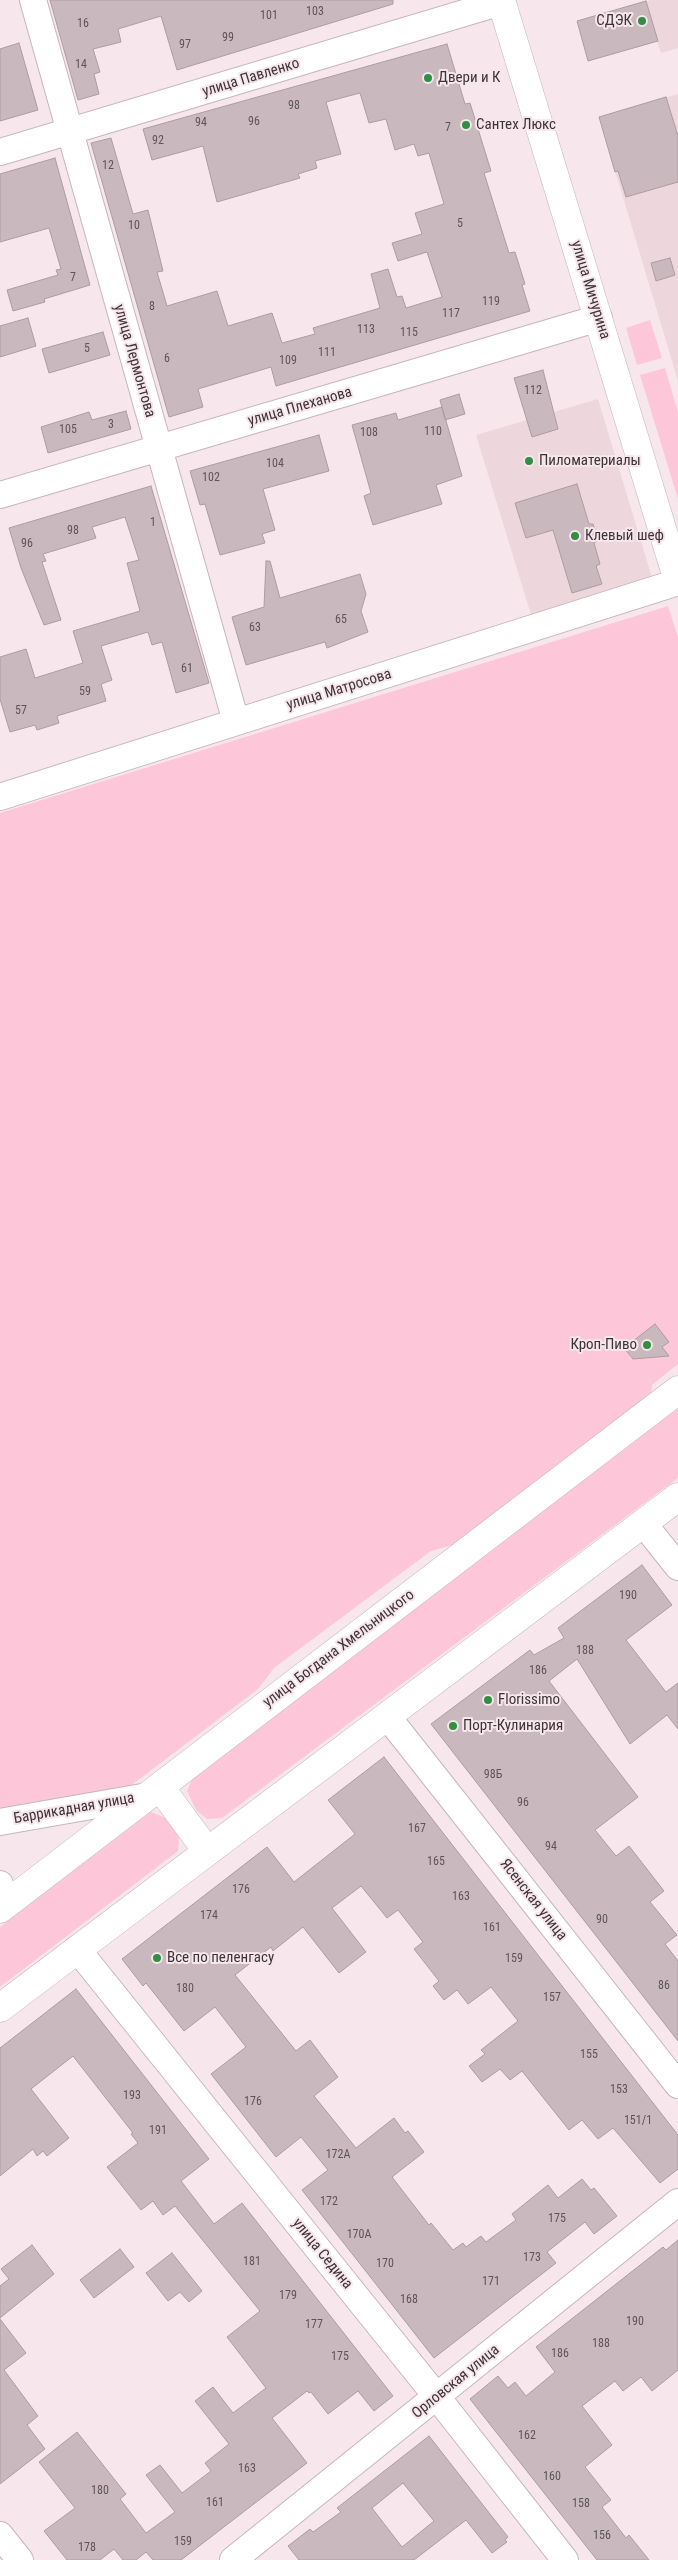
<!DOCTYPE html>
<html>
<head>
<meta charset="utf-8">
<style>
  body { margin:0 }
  canvas { display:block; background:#f7e6ec }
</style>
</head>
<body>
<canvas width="678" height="2560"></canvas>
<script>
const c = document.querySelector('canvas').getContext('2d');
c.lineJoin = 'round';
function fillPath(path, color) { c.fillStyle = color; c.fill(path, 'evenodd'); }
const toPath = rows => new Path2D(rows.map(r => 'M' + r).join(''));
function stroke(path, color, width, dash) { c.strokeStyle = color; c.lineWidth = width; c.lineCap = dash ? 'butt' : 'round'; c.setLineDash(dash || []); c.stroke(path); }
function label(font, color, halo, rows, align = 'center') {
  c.font = font + ' "Roboto Condensed",sans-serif'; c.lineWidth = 4; c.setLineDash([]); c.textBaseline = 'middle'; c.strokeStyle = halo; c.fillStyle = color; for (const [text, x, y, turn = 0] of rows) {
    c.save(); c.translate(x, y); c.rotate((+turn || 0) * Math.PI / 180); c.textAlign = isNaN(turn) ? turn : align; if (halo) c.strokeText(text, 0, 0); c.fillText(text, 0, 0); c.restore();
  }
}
fillPath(toPath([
  [651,0,678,0,678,48,661,53,657,41,588,61,577,21],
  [678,94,678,381,599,117],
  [598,399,653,581,532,618,476,435]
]), '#eed6dd');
fillPath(toPath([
  [650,320,662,358,637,365,626,328],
  [665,368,678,412,678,499,640,375],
  [668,606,678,637,678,1364,652,1385,651,1395,456,1544,431,1551,274,1668,258,1689,129,1787,0,1811,0,813],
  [678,1406,678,1478,222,1818,207,1819,196,1810,187,1791,192,1779],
  [151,1812,168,1819,179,1838,178,1851,0,1987,0,1927]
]), '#fec7d9');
const building = toPath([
  [50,0,393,0,393,4,177,70,161,16,118,29,121,42,93,49,100,72,94,74,99,94,78,100,50,0],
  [646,1,658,41,588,61,577,21,646,1],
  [19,43,38,110,0,121,0,49,19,43],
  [447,44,465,104,470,103,491,171,484,173,509,253,515,252,525,284,522,285,530,311,276,386,271,367,198,389,203,407,169,417,91,143,111,138,133,214,148,210,163,271,157,272,167,306,217,291,228,326,272,313,282,343,315,334,313,328,380,308,371,274,388,269,397,297,402,296,406,308,442,297,427,252,398,261,392,243,422,234,415,213,444,204,429,153,418,156,414,144,395,150,386,119,369,123,360,93,326,102,341,154,315,161,317,168,298,174,300,178,217,202,203,146,152,160,143,129,447,44],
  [666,97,678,136,678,182,626,197,618,171,615,172,599,117,666,97],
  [55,158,90,285,44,299,45,302,13,311,7,290,58,275,56,270,61,269,49,228,0,242,0,174,55,158],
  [670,258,675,275,656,281,651,263,670,258],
  [28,318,36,346,0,357,0,326,28,318],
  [103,332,110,355,49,373,42,349,103,332],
  [543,370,558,429,532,437,514,378,543,370],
  [459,394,465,414,445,420,440,400,459,394],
  [442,407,462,476,436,485,442,504,373,525,364,496,371,493,352,425,396,413,398,420,442,407],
  [126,411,131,429,48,453,41,427,89,412,92,420,126,411],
  [319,435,329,471,263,489,275,530,262,534,265,543,220,555,205,504,200,505,190,471,319,435],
  [577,484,589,524,593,524,598,540,594,543,600,564,596,566,602,584,572,593,553,530,526,538,515,503,577,484],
  [151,486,209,683,176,693,162,642,152,645,148,632,101,646,112,680,101,684,106,701,57,716,59,723,37,730,35,725,10,732,0,699,0,657,26,649,35,678,83,663,73,631,140,611,127,563,139,560,125,517,92,527,96,538,43,554,46,561,42,562,61,620,44,625,21,568,9,528,151,486],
  [266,561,270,561,280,598,360,574,366,594,361,611,368,632,327,648,325,642,246,665,232,617,264,607,266,561],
  [655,1324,669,1342,662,1347,669,1356,633,1359,624,1348,655,1324],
  [642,1565,672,1605,626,1640,666,1692,678,1683,678,1729,667,1715,630,1744,577,1659,549,1681,638,1797,595,1830,616,1856,629,1846,664,1891,650,1902,677,1935,665,1944,678,1961,678,2041,431,1724,530,1650,534,1655,564,1638,558,1628,642,1565],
  [384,1757,678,2135,678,2169,660,2183,613,2128,598,2139,582,2120,569,2130,522,2071,510,2080,500,2069,482,2082,469,2066,485,2054,481,2050,518,2021,491,1987,468,2004,457,1990,444,2000,433,1986,439,1981,414,1949,423,1942,398,1910,387,1918,361,1886,332,1908,366,1952,339,1973,303,1927,273,1951,271,1947,235,1975,296,2051,310,2040,338,2077,314,2096,356,2148,394,2118,405,2133,408,2131,424,2152,392,2177,429,2225,431,2223,453,2250,463,2243,466,2247,481,2236,486,2242,516,2220,512,2214,548,2185,558,2198,582,2179,591,2190,594,2188,617,2216,594,2234,585,2222,547,2252,556,2263,434,2358,302,2190,328,2170,301,2137,276,2157,211,2074,246,2047,215,2007,184,2031,146,1983,143,1986,122,1959,267,1847,294,1882,322,1860,355,1834,328,1800,384,1757],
  [76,1989,209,2159,181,2181,214,2224,242,2203,393,2396,374,2411,358,2391,328,2414,311,2392,309,2393,307,2391,272,2418,307,2463,181,2560,153,2560,146,2552,136,2560,123,2560,114,2549,100,2560,67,2560,44,2531,75,2508,39,2462,77,2432,126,2494,120,2499,146,2533,175,2512,146,2475,160,2465,182,2493,211,2471,205,2463,229,2444,195,2401,213,2387,233,2413,266,2388,227,2337,260,2311,175,2206,163,2215,153,2201,141,2210,107,2167,138,2143,131,2134,133,2133,73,2056,31,2089,69,2138,47,2156,43,2151,37,2156,33,2149,0,2176,0,2048,76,1989],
  [678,2240,678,2370,652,2391,641,2377,623,2391,615,2381,582,2406,612,2445,585,2467,611,2500,602,2507,626,2538,629,2535,649,2560,597,2560,470,2399,498,2376,508,2388,515,2382,526,2396,555,2372,536,2347,663,2247,666,2250,678,2240],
  [32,2245,54,2274,0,2318,0,2286,9,2279,1,2269,32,2245],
  [120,2249,134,2267,94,2298,80,2280,120,2249],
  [172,2253,202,2291,189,2302,180,2292,168,2301,146,2273,172,2253],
  [0,2319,26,2353,4,2370,38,2416,27,2425,45,2449,0,2484,0,2319],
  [429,2436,508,2537,505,2540,507,2542,492,2553,466,2520,414,2560,299,2560,288,2546,310,2529,313,2532,341,2512,337,2508,429,2436],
  [403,2483,434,2521,402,2547,372,2508,403,2483]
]);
fillPath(building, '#c9b9be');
stroke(building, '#ac9da2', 1);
const street = toPath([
  [33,0,236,722],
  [0,152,501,2],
  [0,495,599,318],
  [0,797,678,582],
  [643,1523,678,1567],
  [387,1716,678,2085],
  [0,1822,148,1796],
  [0,1884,6,1904],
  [77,1949,437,2397,565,2560],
  [0,2535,20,2560],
  [233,2560,678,2202]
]);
const secondary = toPath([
  [501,0,678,581],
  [160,1787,207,1851],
  [0,1909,678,1390],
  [0,2008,678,1497]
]);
stroke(street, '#c6b6bb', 28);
stroke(secondary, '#c6b6bb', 29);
stroke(street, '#fff', 26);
stroke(secondary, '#fff', 28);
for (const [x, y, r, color] of [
  [642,21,5,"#2f8f42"],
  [428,78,5,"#2f8f42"],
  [466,125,5,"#2f8f42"],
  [529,461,5,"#2f8f42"],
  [575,536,5,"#2f8f42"],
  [647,1345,5,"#2f8f42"],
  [488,1700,5,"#2f8f42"],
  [453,1726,5,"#2f8f42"],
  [157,1958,5,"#2f8f42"]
]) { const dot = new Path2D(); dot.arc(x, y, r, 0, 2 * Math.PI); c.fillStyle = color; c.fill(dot); stroke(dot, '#f7e6ec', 2); }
label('12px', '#5e5558', null, [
  ["103",315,12],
  ["101",269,16],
  ["16",83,24],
  ["99",228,38],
  ["97",185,45],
  ["14",81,65],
  ["98",294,106],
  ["96",254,122],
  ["94",201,123],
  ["7",448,128],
  ["92",158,141],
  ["12",108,166],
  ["5",460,224],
  ["10",134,226],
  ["7",73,278],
  ["119",491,302],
  ["8",152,307],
  ["117",451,314],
  ["113",366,330],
  ["115",409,333],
  ["5",87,349],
  ["111",327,353],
  ["6",167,359],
  ["109",288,361],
  ["112",533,391],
  ["3",111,425],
  ["105",68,430],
  ["110",433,432],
  ["108",369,433],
  ["104",275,464],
  ["102",211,478],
  ["1",153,523],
  ["98",73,531],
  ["96",27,544],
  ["65",341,620],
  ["63",255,628],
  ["61",187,669],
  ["59",85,692],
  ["57",21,711],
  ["190",628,1596],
  ["188",585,1651],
  ["186",538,1671],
  ["98Б",493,1775],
  ["96",523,1803],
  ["167",417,1829],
  ["94",551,1847],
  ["165",436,1862],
  ["176",241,1890],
  ["163",461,1897],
  ["174",209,1916],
  ["90",602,1920],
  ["161",492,1928],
  ["159",514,1959],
  ["86",664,1986],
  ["180",185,1989],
  ["157",552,1998],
  ["155",589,2055],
  ["153",619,2090],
  ["193",132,2096],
  ["176",253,2102],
  ["151/1",638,2121],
  ["191",158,2131],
  ["172А",338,2155],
  ["172",329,2202],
  ["175",557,2219],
  ["170А",359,2235],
  ["173",532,2258],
  ["181",252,2262],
  ["170",385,2264],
  ["171",491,2282],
  ["179",288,2296],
  ["168",409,2300],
  ["190",635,2322],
  ["177",314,2325],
  ["188",601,2344],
  ["186",560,2354],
  ["175",340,2357],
  ["162",527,2436],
  ["163",247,2469],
  ["160",552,2477],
  ["180",100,2491],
  ["161",215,2503],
  ["158",581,2504],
  ["156",602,2536],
  ["159",183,2542],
  ["178",87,2548]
]);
label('15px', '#3b3436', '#f7e6ec', [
  ["СДЭК",632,21,"right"],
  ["Двери и К",438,78],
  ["Сантех Люкс",476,125],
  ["Пиломатериалы",539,461],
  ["Клевый шеф",585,536],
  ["Кроп-Пиво",637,1345,"right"],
  ["Florissimo",498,1700],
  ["Порт-Кулинария",463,1726],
  ["Все по пеленгасу",167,1958]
], 'left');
label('15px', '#3b3436', '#f7e6ec', [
  ["улица Павленко",251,78,-17],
  ["улица Мичурина",590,290,73],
  ["улица Лермонтова",134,361,74],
  ["улица Плеханова",300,407,-16],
  ["улица Матросова",339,690,-17],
  ["улица Богдана Хмельницкого",339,1649,-37],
  ["Баррикадная улица",74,1809,-10],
  ["Ясенская улица",533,1900,52],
  ["улица Седина",322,2254,51],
  ["Орловская улица",456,2382,-39]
]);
</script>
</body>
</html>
